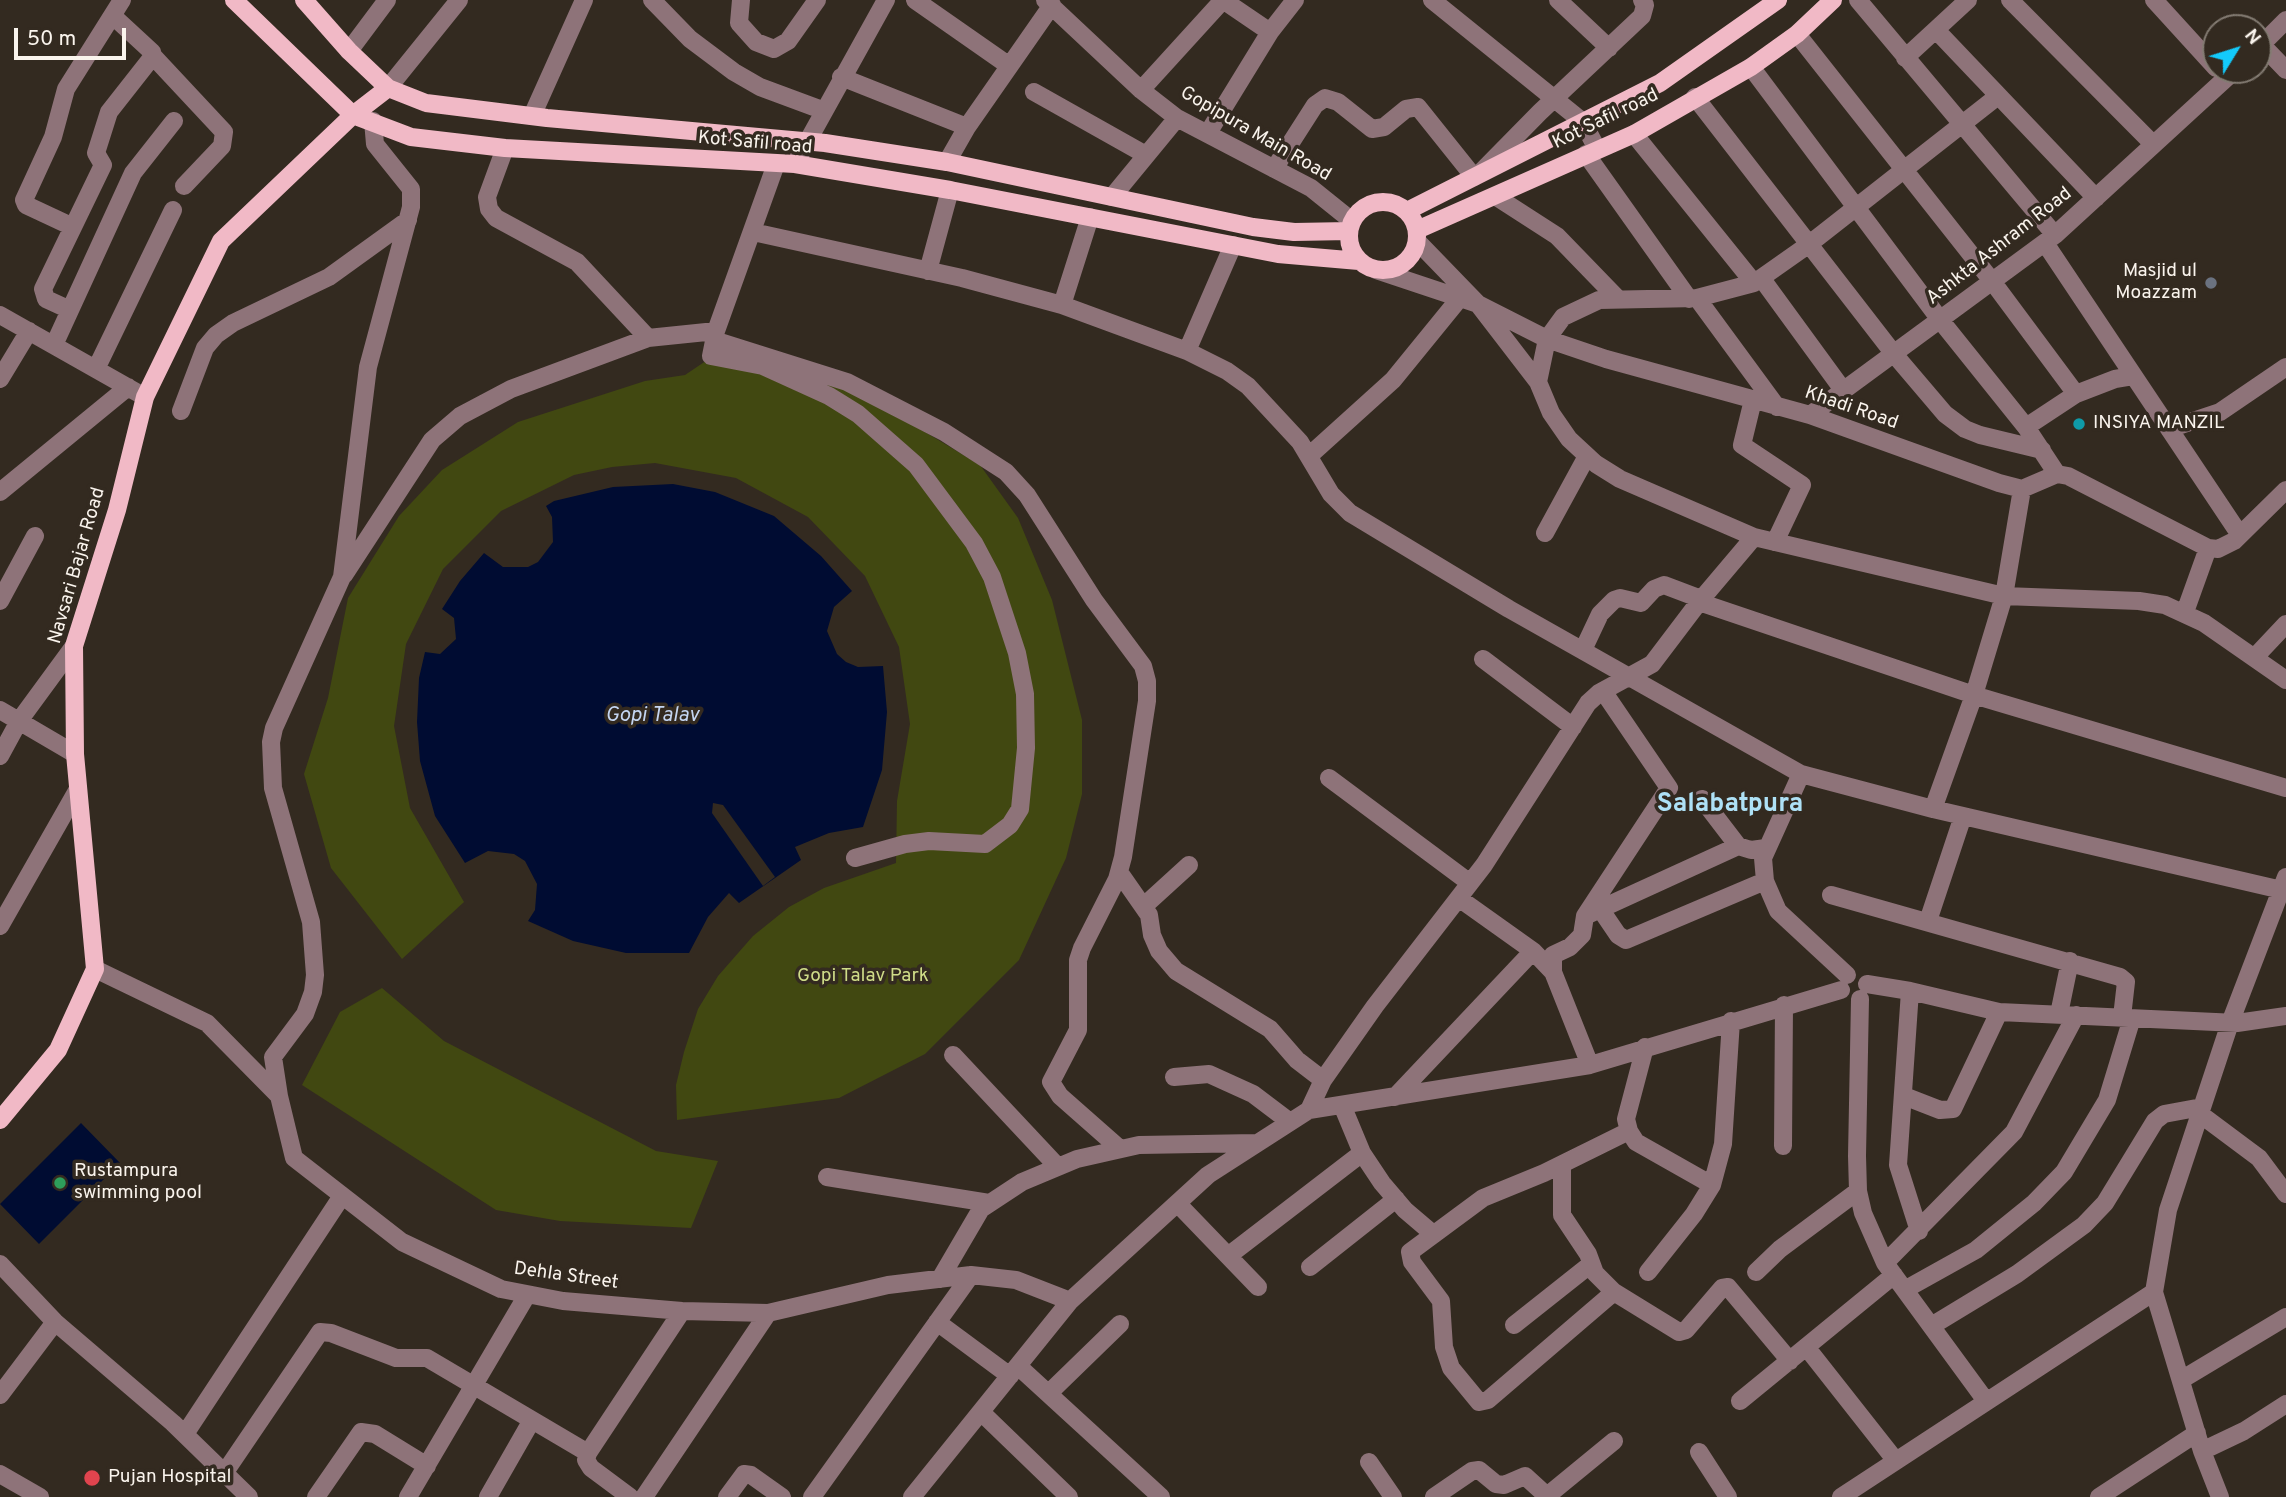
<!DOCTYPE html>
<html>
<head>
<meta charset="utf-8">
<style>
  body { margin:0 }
  #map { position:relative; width:2286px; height:1497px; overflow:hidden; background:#332a20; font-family:Overpass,sans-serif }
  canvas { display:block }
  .north { position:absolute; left:2202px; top:14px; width:70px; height:70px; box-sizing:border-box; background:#332a20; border:2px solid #837b72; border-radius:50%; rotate:52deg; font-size:19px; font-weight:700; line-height:28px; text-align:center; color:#faf4ed }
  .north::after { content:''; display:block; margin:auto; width:24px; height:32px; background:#13cafb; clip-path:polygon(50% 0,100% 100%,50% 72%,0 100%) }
  .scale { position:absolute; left:14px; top:28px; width:112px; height:32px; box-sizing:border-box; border:4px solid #faf4ed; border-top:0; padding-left:9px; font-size:21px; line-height:24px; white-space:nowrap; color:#faf4ed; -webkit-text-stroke:5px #332a20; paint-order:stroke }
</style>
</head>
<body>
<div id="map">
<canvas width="2286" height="1497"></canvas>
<div class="north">N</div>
<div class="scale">50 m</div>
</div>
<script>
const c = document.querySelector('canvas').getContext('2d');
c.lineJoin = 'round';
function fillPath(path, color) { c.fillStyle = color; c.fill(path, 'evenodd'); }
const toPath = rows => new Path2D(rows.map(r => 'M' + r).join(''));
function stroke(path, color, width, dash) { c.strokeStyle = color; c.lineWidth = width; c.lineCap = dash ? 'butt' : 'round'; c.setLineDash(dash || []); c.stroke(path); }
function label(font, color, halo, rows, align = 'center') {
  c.font = font + ' Overpass,sans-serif'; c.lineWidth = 7; c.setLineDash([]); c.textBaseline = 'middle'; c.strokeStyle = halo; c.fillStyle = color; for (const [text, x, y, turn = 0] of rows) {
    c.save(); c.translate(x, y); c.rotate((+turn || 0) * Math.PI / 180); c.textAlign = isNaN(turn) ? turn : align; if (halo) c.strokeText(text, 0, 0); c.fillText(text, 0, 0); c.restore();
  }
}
fillPath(toPath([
  [728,346,855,390,980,465,1018,518,1052,600,1082,720,1082,794,1066,858,1019,960,925,1054,839,1098,677,1120,676,1085,684,1052,698,1009,718,976,753,936,789,907,824,888,896,863,897,801,910,724,899,647,865,576,808,517,736,478,655,463,612,467,574,475,501,511,443,569,406,644,394,726,410,808,464,902,402,959,331,868,304,774,328,698,348,598,399,516,442,470,518,422,645,381,685,375],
  [382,988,444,1041,656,1151,718,1161,691,1228,560,1221,496,1210,302,1085,340,1012]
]), '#414811');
fillPath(toPath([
  [673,484,715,492,774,516,821,556,852,591,834,607,827,631,837,654,846,662,858,667,883,666,887,712,882,770,863,827,829,833,795,847,801,860,739,903,729,893,708,917,689,953,626,953,573,941,528,921,535,910,537,884,525,861,514,854,488,851,465,863,435,816,420,761,417,722,419,678,425,652,440,654,456,639,454,618,442,609,460,581,484,553,503,567,528,567,538,562,553,542,552,517,546,506,554,501,613,487],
  [81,1123,120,1163,39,1244,0,1204]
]), '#000c32');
fillPath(toPath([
  [713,803,723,805,775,877,763,886,712,813]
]), '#332a20');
stroke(toPath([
  [652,0,690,39,734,72,760,87,822,110],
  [741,0,739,23,756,42,774,49,788,41,817,0],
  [915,0,1008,65],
  [1045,0,1141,90,1177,118,1311,188,1352,221],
  [1432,0,1583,122,1597,149],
  [1558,0,1609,48],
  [1858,0,2055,235],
  [2010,0,2153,144],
  [2154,0,2216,68],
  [1936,30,2096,198],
  [1797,34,1992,281,2076,394],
  [2261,44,2286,70],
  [2258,48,2286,20],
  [349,51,387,0],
  [153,56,224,132,222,146,184,186],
  [1905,58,1968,0],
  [1751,67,1941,321,2026,427,2057,474],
  [841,77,967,127],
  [388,88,459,0],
  [1141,90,1223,0,1270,32],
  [1034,92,1146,155],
  [1695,97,1894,354,1945,414,1965,429,1980,435,2042,450],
  [532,116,584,0],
  [1208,133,1270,32,1295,0],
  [1634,134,1754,283],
  [505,148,487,197,489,209,496,218,577,262,648,338],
  [1586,154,1689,299],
  [947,162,967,127,1052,5],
  [776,164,716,331,711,356,763,366,829,396,858,414,916,465,974,543,992,577,1017,653,1025,694,1026,748,1020,809,1010,825,985,844,929,841,905,844,855,858],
  [795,164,886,0],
  [1274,169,1315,105,1325,98,1338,102,1372,129,1384,127,1406,109,1418,107,1474,177],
  [1481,172,1540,112,1642,16,1645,5,1642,0],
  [1495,196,1557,236,1618,299],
  [1112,197,1177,118],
  [73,227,26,205,24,200,53,137,66,89,122,0],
  [753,232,962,278,1062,305,1187,351,1227,371,1248,386,1300,442,1331,494,1350,513,1509,609,1801,774,1933,809,2286,891],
  [2045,243,2240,535],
  [1376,270,1478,304,1547,339,1606,359,1810,415,1999,483,2022,489,2057,474,2068,476,2208,548,2218,549,2234,541,2286,490],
  [928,271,950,190],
  [1762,279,1843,390],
  [1697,298,1777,407],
  [1062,305,1090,217],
  [70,310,46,299,43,289,103,165,96,153,109,112,153,56,152,52,113,16],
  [0,315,145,397],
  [714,340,847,382,944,432,1006,472,1027,495,1094,600,1143,666,1147,681,1147,701,1123,857,1117,879,1082,948,1078,960,1078,1030,1051,1082,1060,1096,1119,1148],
  [54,345,133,173,174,121],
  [1187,351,1233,245],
  [96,369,173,210],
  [0,379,29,331],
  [1538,382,1547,339,1563,317,1599,300,1697,298,1754,283,1808,245,1998,96],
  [1753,400,1742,445,1802,485,1775,542],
  [181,411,205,348,216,335,233,323,329,277,408,220],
  [1810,415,2055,235,2235,70],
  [2026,427,2076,394,2115,379,2133,376],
  [2169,429,2220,412,2286,367],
  [1310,455,1393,380,1459,299],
  [0,492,128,387],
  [1545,533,1587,456],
  [1754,537,2004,596,2139,601,2165,605,2204,623,2286,680],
  [344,575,432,440,460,416,511,389,648,338,716,331],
  [0,601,35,536],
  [1699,602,1974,695,2286,788],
  [2185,612,2208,548],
  [1583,650,1600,614,1614,600,1620,598,1641,603,1654,589,1664,585,1701,599],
  [2254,658,2286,624],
  [1483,659,1573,727],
  [0,710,75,754],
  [0,756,19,721,74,646],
  [1801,774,1763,858,1765,881,1778,911,1847,975],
  [1329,778,1470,883],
  [1702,799,1738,846],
  [1933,809,1974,695,2004,596,2022,489],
  [1119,872,1149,915,1152,935,1159,951,1176,971,1270,1029,1297,1060,1323,1080],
  [1831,895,2120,977,2126,982,2122,1017],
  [1460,899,1533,951,1553,972,1590,1065],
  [1144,906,1189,865],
  [1601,910,1618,935,1626,940,1765,881],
  [1585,916,1738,846,1751,850,1766,848],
  [1928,921,1963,816],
  [0,926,78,789],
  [95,969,207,1023,279,1096,294,1158,402,1242,501,1289,563,1301,682,1311,768,1313,888,1285,971,1275,1016,1280,1070,1301],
  [1553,972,1553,955,1570,947,1582,935,1585,916,1669,788,1603,691],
  [1867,984,1910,991,1999,1012,2237,1023,2286,1016],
  [1910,991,1898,1165,1919,1231],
  [1860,999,1857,1156,1858,1191,1863,1213,1885,1263,1986,1401],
  [2059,1014,2070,961],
  [1645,1047,1626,1119,1629,1131,1636,1142,1712,1185],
  [953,1055,1058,1167],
  [1174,1077,1209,1074,1253,1094,1290,1122],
  [279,1096,273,1057,305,1014,313,992,315,975,311,922,273,788,271,742,274,728,342,577,368,367,411,207,411,189,375,144,373,121],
  [1904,1096,1940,1110,1953,1109,1999,1012],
  [1395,1097,1533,951],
  [1342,1105,1362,1153,1382,1183,1405,1210,1432,1233],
  [1309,1110,1323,1080,1375,1006,1484,865,1588,703,1599,693,1652,664,1699,602,1754,537,1620,479,1596,464,1569,439,1551,413,1538,382,1478,304,1417,241],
  [2200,1114,2259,1158,2286,1194],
  [1783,1146,1784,1005],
  [1562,1165,1562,1215,1588,1254,1595,1273,1614,1292,1679,1332,1686,1330,1722,1288,1728,1287,1790,1361],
  [827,1177,989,1203],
  [1178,1204,1258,1287],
  [1228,1256,1362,1153],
  [1885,1263,2014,1132,2076,1015],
  [0,1264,55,1322,173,1423,249,1497],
  [1310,1267,1396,1199],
  [1648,1272,1694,1214,1712,1185,1723,1144,1731,1021],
  [1756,1272,1780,1249,1858,1191],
  [940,1279,981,1209,1022,1182,1077,1159,1139,1145,1256,1143],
  [1906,1289,1976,1250,2034,1203,2064,1172,2107,1100,2132,1018],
  [1614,1292,1488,1400,1479,1402,1451,1368,1444,1347,1441,1301,1412,1262,1410,1252,1483,1198,1544,1173,1629,1131],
  [937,1322,1010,1376],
  [1514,1325,1591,1264],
  [1933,1325,2017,1274,2084,1225,2105,1203,2155,1121,2164,1114,2202,1107],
  [1807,1348,1896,1461],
  [1018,1366,1161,1497],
  [2181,1380,2286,1317],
  [1049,1393,1120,1324],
  [0,1395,55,1322],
  [1740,1401,1894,1275],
  [981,1412,1069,1497],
  [185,1434,342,1196],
  [2202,1451,2244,1431,2286,1404],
  [1699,1452,1728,1497],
  [1369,1462,1393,1497],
  [0,1474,40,1497],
  [223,1475,320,1332,331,1333,396,1358,427,1358,588,1453],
  [1547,1496,1614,1441],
  [316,1497,361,1432,375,1434,427,1466],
  [408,1497,527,1295],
  [488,1497,532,1420],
  [630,1497,591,1468,586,1460,588,1453,682,1311],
  [644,1497,768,1313],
  [727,1497,744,1474,751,1475,782,1497],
  [812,1497,971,1275],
  [912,1497,1070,1301,1208,1175,1309,1110,1590,1065,1841,990],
  [1434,1497,1472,1471,1479,1470,1496,1484,1504,1485,1525,1476,1548,1497],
  [1841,1497,2154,1292],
  [2099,1497,2197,1433],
  [2220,1497,2202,1451,2154,1292,2168,1210,2230,1023,2286,877]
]), '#8e7379', 18);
stroke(toPath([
  [234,0,353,115,411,137,505,148,795,164,950,190,1278,254,1359,261],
  [304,0,349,51,388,88,426,103,547,118,825,143,947,162,1253,227,1294,232,1349,231],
  '1349 236a34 34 0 1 1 68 0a34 34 0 1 1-68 0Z',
  [1407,211,1660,83,1778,0],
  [1417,230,1634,134,1751,67,1797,34,1833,0],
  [0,1120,58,1050,95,969,75,754,74,646,117,510,145,397,221,241,353,115,388,88]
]), '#f1b9c6', 18);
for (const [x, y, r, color] of [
  [2211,283,7,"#6b7280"],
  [2079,424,7,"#0f9aa8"],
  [60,1183,7,"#2e9e5b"],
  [92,1478,9,"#e0444e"]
]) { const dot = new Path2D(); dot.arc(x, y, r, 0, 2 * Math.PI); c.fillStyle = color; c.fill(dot); stroke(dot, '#332a20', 2.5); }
label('19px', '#faf4ed', '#332a20', [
  ["Kot Safil road",1606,120,-26],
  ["Gopipura Main Road",1255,135,30],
  ["Kot Safil road",755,144,5],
  ["Ashkta Ashram Road",2000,247,-38],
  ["Khadi Road",1851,409,19],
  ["Navsari Bajar Road",78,566,-74],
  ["Dehla Street",566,1277,8]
]);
label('19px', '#faf4ed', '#332a20', [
  ["Masjid ul",2197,272,"right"],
  ["Moazzam",2197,294,"right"],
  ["INSIYA MANZIL",2093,424],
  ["Rustampura",74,1172],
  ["swimming pool",74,1194],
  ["Pujan Hospital",108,1478]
], 'left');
label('19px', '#cfdc88', '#332a20', [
  ["Gopi Talav Park",863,977]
]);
label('italic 21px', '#c4d5f1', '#332a20', [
  ["Gopi Talav",652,717]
]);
label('bold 26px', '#aee1f6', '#332a20', [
  ["Salabatpura",1730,806]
]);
</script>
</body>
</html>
